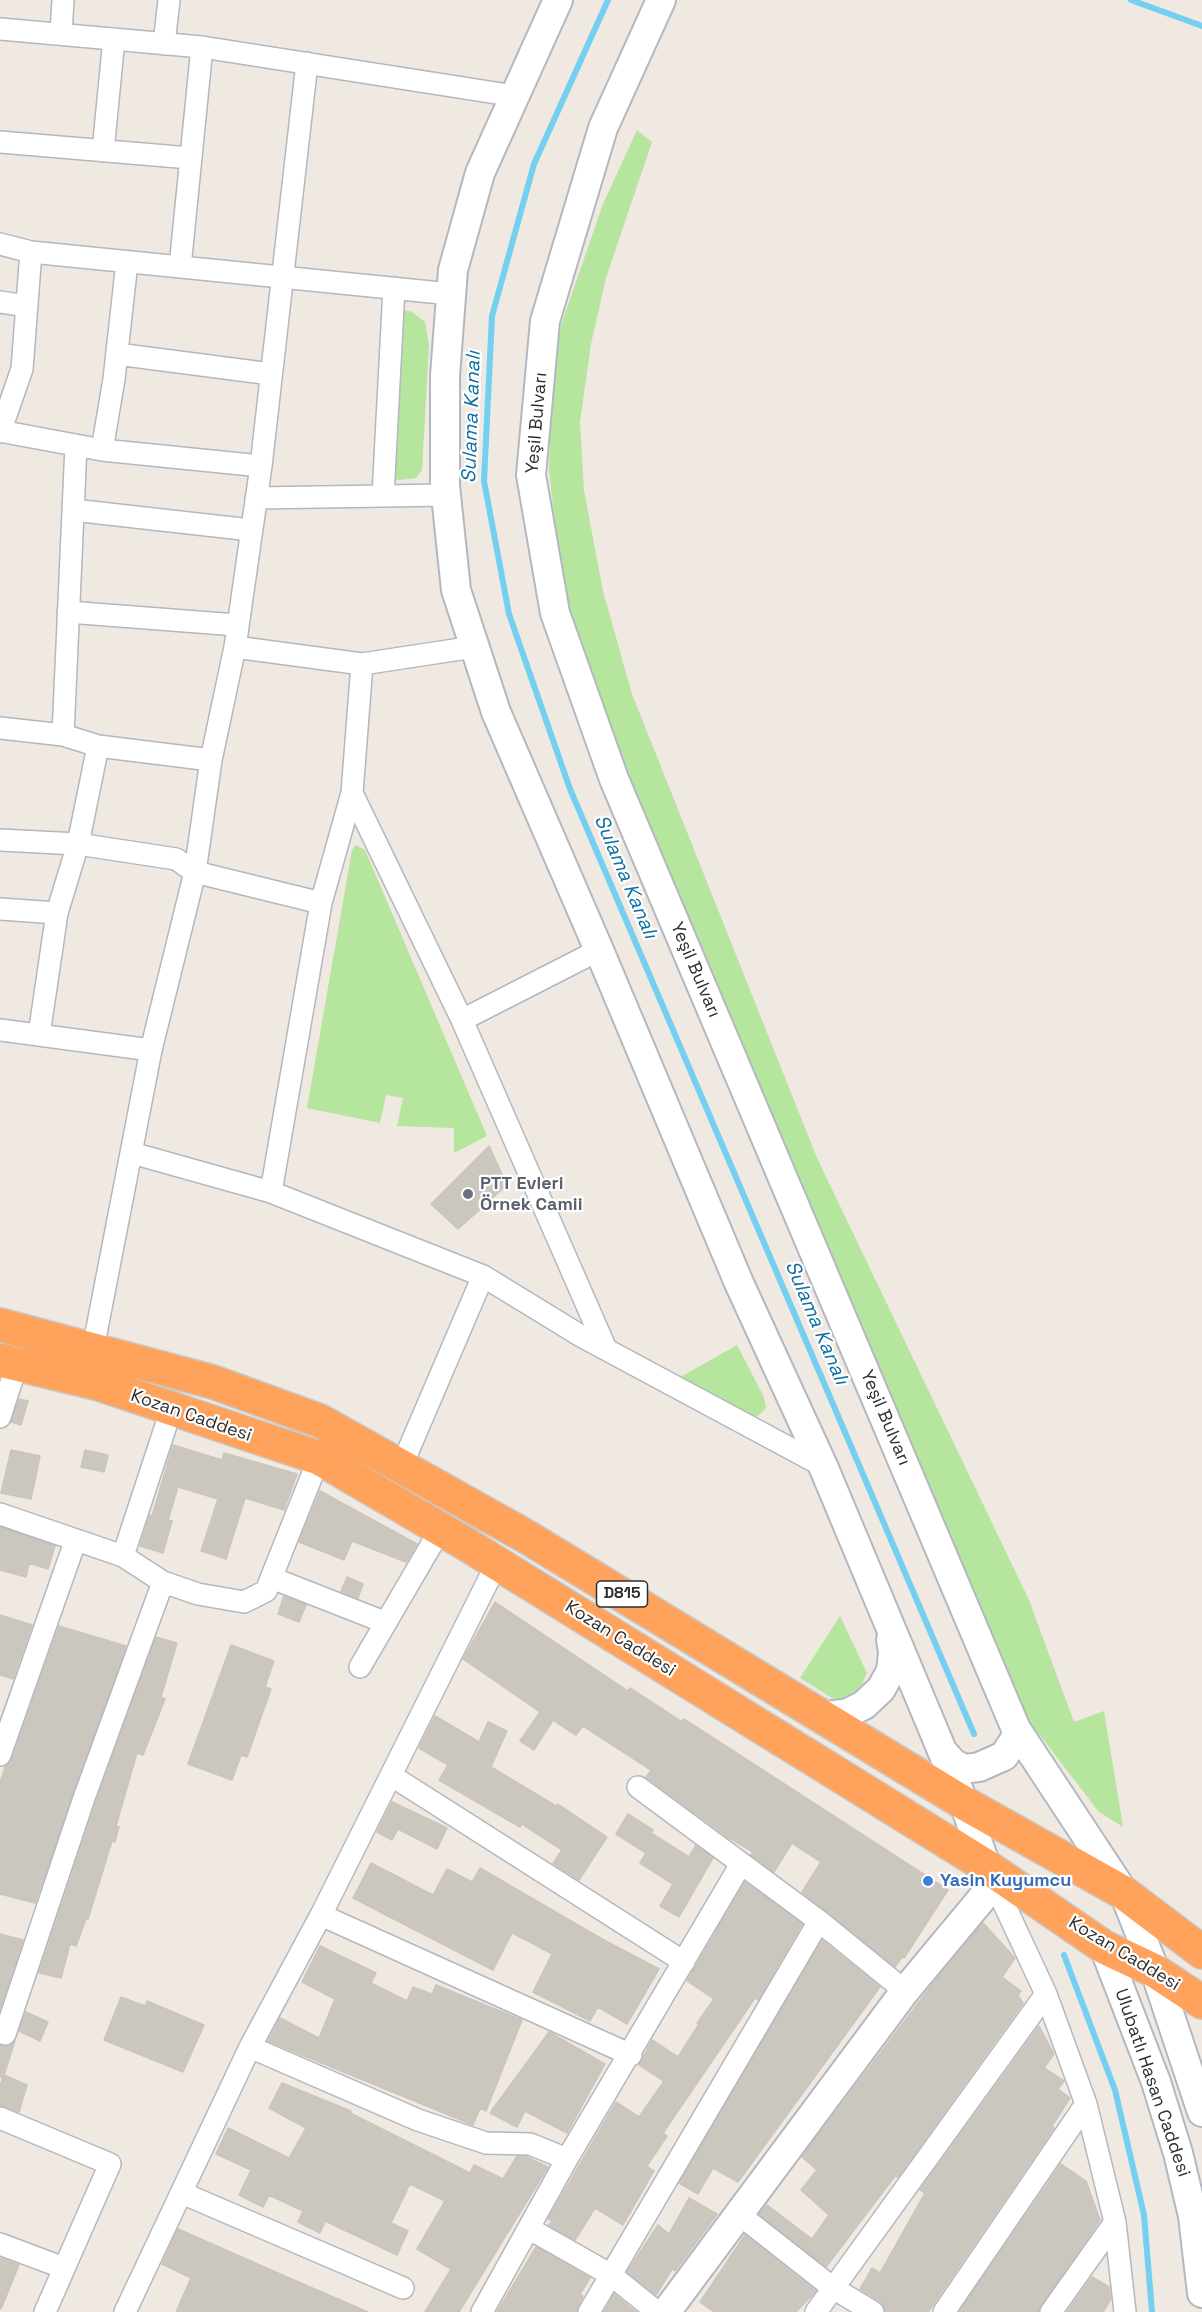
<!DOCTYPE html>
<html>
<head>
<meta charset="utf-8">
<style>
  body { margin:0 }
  canvas { display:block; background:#efe9e1 }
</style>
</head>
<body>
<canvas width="1202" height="2312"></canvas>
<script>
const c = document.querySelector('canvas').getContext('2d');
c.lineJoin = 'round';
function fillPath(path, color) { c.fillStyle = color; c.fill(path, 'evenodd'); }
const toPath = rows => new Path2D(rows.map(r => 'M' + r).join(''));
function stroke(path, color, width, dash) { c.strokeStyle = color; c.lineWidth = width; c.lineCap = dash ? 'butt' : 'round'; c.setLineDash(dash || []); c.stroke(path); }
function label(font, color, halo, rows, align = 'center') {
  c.font = font + ' "Space Grotesk",sans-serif'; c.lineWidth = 4.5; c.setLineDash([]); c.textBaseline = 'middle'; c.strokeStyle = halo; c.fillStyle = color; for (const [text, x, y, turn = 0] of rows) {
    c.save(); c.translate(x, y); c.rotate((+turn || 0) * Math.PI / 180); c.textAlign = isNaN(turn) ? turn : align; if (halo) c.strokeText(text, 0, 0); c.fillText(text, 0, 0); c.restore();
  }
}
fillPath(toPath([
  [637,130,652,142,606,278,591,344,580,422,584,490,603,591,632,694,817,1158,1029,1600,1074,1722,1104,1711,1123,1827,1099,1812,1022,1712,619,762,571,622,559,564,549,469,552,382,560,328,603,204],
  [402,309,412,312,425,322,429,345,422,470,416,478,383,482],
  [356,845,365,850,487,1136,454,1153,454,1128,397,1126,403,1098,386,1095,380,1123,307,1108,352,850],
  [737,1345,764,1397,766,1408,758,1416,750,1416,677,1379],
  [840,1616,867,1673,861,1687,844,1700,837,1701,800,1678]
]), '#b6e59e');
stroke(toPath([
  [608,0,534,164,492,316,484,481,509,614,570,789,974,1734],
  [1131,0,1202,26],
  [1064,1955,1115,2090,1144,2215,1152,2312]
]), '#75cff0', 6);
const building = toPath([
  [489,1146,507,1185,458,1229,431,1204,489,1146],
  [19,1399,28,1401,21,1425,11,1422,19,1399],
  [173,1445,222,1460,224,1453,297,1474,284,1510,245,1498,226,1559,201,1551,218,1499,178,1487,168,1520,172,1521,163,1553,140,1546,150,1515,152,1516,173,1445],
  [11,1450,40,1456,31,1499,1,1493,11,1450],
  [85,1450,108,1455,104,1472,81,1467,85,1450],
  [320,1491,417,1544,406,1562,352,1541,344,1560,299,1542,320,1491],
  [0,1527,55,1546,48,1569,29,1563,26,1577,0,1570,0,1527],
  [347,1577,363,1584,358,1598,341,1591,347,1577],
  [284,1596,306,1605,299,1622,278,1614,284,1596],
  [495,1602,628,1691,630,1688,682,1722,684,1719,948,1890,904,1958,902,1957,895,1967,802,1892,821,1862,792,1843,774,1872,751,1855,753,1852,726,1836,646,1777,651,1770,583,1726,576,1735,553,1720,534,1750,520,1741,540,1712,463,1659,495,1602],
  [0,1615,32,1625,13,1679,0,1675,0,1615],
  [59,1626,126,1646,35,1903,0,1894,0,1783,5,1767,12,1759,59,1626],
  [156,1637,177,1643,161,1697,165,1699,143,1755,137,1753,116,1826,119,1827,115,1842,112,1841,88,1919,86,1919,76,1946,70,1944,61,1978,39,1973,96,1802,156,1637],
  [231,1645,274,1661,265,1687,271,1689,247,1757,241,1755,232,1780,188,1764,231,1645],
  [435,1716,479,1742,488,1722,507,1731,491,1767,556,1806,558,1804,607,1837,579,1880,553,1863,562,1850,522,1824,520,1827,439,1780,448,1765,419,1748,435,1716],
  [392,1802,447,1828,437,1849,398,1829,392,1840,377,1832,392,1802],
  [628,1814,653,1830,651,1833,689,1857,696,1845,713,1858,679,1917,660,1906,673,1884,640,1863,646,1853,616,1834,628,1814],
  [371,1863,433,1895,447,1869,472,1882,480,1868,602,1939,659,1969,627,2024,598,2007,590,2021,533,1992,552,1954,528,1941,512,1933,493,1970,353,1898,371,1863],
  [745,1882,802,1924,758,2000,755,1998,663,2133,667,2136,647,2166,654,2171,623,2225,595,2208,575,2240,549,2225,552,2221,548,2219,616,2102,639,2117,664,2081,639,2065,652,2040,678,2057,699,2024,697,2023,714,1999,687,1981,745,1882],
  [983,1923,1015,1958,1002,1977,1021,1991,1018,1995,1023,2003,898,2177,895,2176,826,2267,759,2214,767,2205,812,2239,829,2215,801,2190,817,2170,802,2157,931,1986,983,1923],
  [0,1934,23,1940,0,2009,0,1934],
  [822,1940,880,1987,738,2182,713,2168,698,2194,679,2183,822,1940],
  [320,1946,376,1973,371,1983,407,2001,413,1987,432,1994,436,1985,522,2020,486,2111,480,2108,473,2125,268,2041,280,2018,319,2038,335,1999,302,1982,320,1946],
  [121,1997,145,2006,147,2001,204,2025,183,2072,104,2040,121,1997],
  [26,2012,48,2022,40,2041,19,2031,26,2012],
  [1039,2026,1054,2054,1044,2068,1064,2081,1058,2089,1070,2098,1052,2126,1054,2128,928,2312,886,2312,880,2301,860,2289,872,2268,880,2273,925,2193,920,2190,1039,2026],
  [549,2032,605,2064,567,2133,525,2111,517,2127,490,2113,549,2032],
  [15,2041,3,2078,0,2077,0,2046,8,2046,15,2041],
  [4,2075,27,2085,19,2112,0,2105,0,2086,4,2075],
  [282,2083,351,2111,350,2113,470,2173,474,2165,503,2179,517,2156,527,2157,548,2167,459,2312,425,2312,451,2269,417,2249,445,2201,410,2184,391,2223,408,2231,397,2255,325,2221,320,2233,298,2222,303,2211,269,2195,263,2207,239,2195,251,2170,216,2154,228,2128,289,2158,306,2128,269,2108,282,2083],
  [1061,2164,1086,2181,1100,2220,1041,2305,1038,2312,959,2312,1061,2164],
  [689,2198,717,2214,675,2271,672,2269,656,2295,627,2272,658,2225,669,2234,689,2198],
  [178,2229,287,2277,368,2312,176,2312,191,2278,162,2264,178,2229],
  [745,2235,816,2291,796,2312,714,2312,700,2302,745,2235],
  [536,2247,590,2278,580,2294,583,2296,576,2312,497,2312,536,2247],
  [1,2258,19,2265,1,2309,0,2309,1,2258],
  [1092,2277,1109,2287,1111,2299,1103,2312,1067,2312,1092,2277],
  [614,2294,636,2312,604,2312,614,2294]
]);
fillPath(building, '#cbc7bf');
stroke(building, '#cbc5ba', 1.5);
const street = toPath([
  [0,29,202,47,515,96],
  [61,34,63,0],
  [164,44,169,0],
  [0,142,190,158],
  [103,151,114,39],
  [0,244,31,252,451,294],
  [180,267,202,47],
  [0,302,27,306],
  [117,354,271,374],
  [0,431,102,450,261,466],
  [0,432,22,369,31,252],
  [102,450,114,379,127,262],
  [383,496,394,288],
  [256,498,446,495],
  [73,510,251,530],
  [68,612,237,625],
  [235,647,362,664,474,647],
  [0,728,63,735,98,746,211,760],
  [63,735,76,445],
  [352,793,462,1020,606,1349],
  [0,840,78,844,176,859,195,872,321,903],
  [0,909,57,913],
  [462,1020,599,950],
  [0,1030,151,1050],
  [39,1035,57,913,78,844,98,746],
  [132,1153,271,1192,483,1276,581,1336,823,1466],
  [271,1192,321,903,352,793,362,664],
  [93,1349,151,1050,195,872,211,760,235,647,261,466,307,63],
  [0,1417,17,1364],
  [402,1465,483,1276],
  [0,1514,123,1556,163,1582,198,1594,244,1602,266,1591,319,1458],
  [123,1556,171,1410],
  [272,1578,384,1622],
  [360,1667,440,1530],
  [0,1755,75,1542],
  [392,1776,684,1962],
  [638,1787,819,1921,905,1991],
  [989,1872,1046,1994,1086,2104,1115,2222,1125,2312],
  [321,1915,631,2055],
  [0,2032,5,2034,84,1798,163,1582],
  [250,2047,418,2120,486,2143,530,2144,567,2159],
  [0,2118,110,2164,45,2312],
  [182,2193,403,2288],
  [740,2215,833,2288,873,2312],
  [530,2229,611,2275,657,2312],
  [0,2244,64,2268],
  [125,2312,250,2047,321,1915,497,1563],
  [482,2312,567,2159,741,1864],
  [589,2312,819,1921],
  [816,2312,1046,1994],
  [944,2312,1086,2104],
  [1051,2312,1115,2222]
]);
const secondary = toPath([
  [558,0,480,173,453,270,445,376,445,486,456,590,496,712,599,950,739,1283,823,1466,964,1803,986,1866,989,1890,905,1991,666,2312],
  [661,0,603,128,545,321,531,475,555,613,614,779,1016,1729,1124,1893,1155,1971,1202,2112],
  [826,1716,848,1713,864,1705,881,1689,891,1671,893,1653,891,1639],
  [942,1751,954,1764,965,1769,979,1767,1004,1756,1017,1736,1016,1729],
  [1104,1947,1156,2082,1178,2153,1193,2216,1202,2293]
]);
const highway = toPath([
  [0,1325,213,1382,320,1421,527,1537,964,1803,1124,1893,1202,1952],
  [0,1360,99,1384,319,1458,466,1544,986,1866,1104,1947,1155,1971,1202,2002]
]);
stroke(street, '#b4b7c1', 24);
stroke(secondary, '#b4b7c1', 32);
stroke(highway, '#c9c9c9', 36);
stroke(street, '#fff', 21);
stroke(secondary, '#fff', 28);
stroke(highway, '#ffa35c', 33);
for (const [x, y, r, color] of [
  [468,1194,6,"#6b7280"],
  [928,1881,6,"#3f7fe0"]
]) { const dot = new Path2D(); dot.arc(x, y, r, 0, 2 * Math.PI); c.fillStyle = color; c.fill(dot); stroke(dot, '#fff', 2); }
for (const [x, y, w] of [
  [622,1594,51]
]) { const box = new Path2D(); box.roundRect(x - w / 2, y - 13, w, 26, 4.5); c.fillStyle = '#fff'; c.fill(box); stroke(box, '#2e2e2e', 1.5); }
label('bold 16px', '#2e2e2e', null, [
  ["D815",622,1594]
]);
label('18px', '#2e2e2e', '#fff', [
  ["Yeşil Bulvarı",537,423,-85],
  ["Yeşil Bulvarı",695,970,67],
  ["Kozan Caddesi",191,1416,19],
  ["Yeşil Bulvarı",885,1418,67],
  ["Kozan Caddesi",620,1639,32],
  ["Kozan Caddesi",1124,1954,31],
  ["Ulubatlı Hasan Caddesi",1152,2083,71]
]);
label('bold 18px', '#5b616d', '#fff', [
  ["PTT Evleri",480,1184],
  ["Örnek Camii",480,1205]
], 'left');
label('bold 18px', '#366cbe', '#fff', [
  ["Yasin Kuyumcu",940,1881]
], 'left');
label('italic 20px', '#0d6fa3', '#fff', [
  ["Sulama Kanalı",472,417,-88],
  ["Sulama Kanalı",625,877,67],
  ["Sulama Kanalı",816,1323,67]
]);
</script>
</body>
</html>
